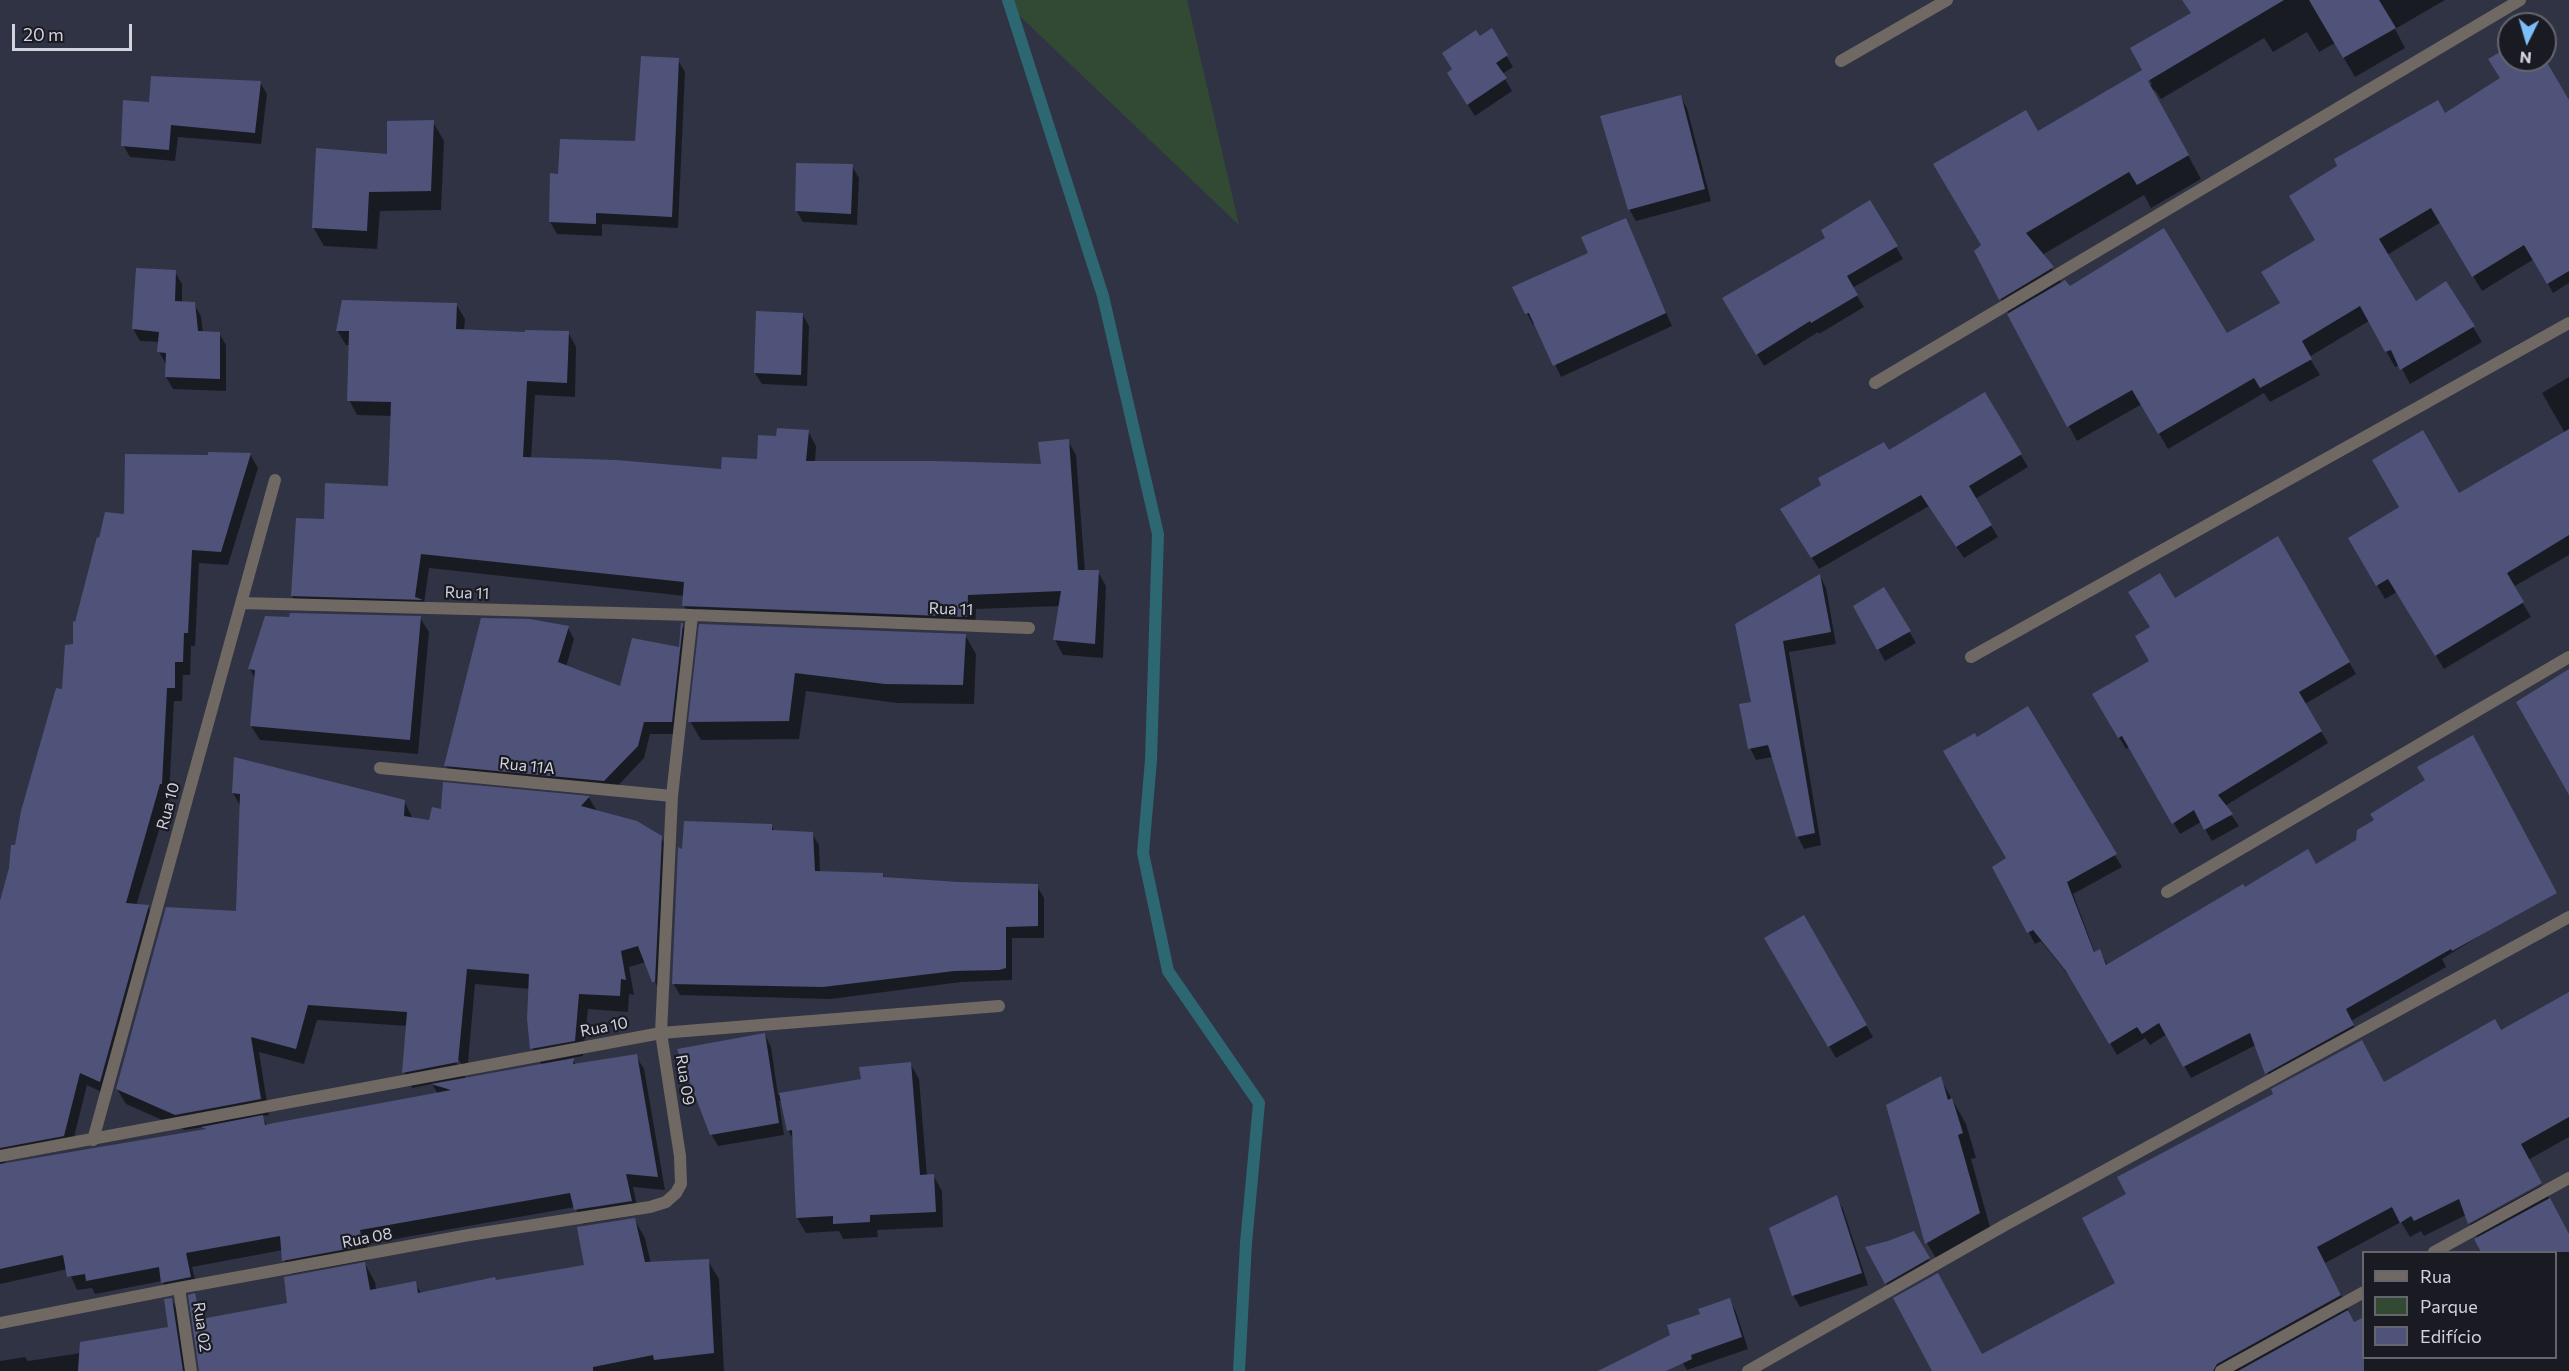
<!DOCTYPE html>
<html>
<head>
<meta charset="utf-8">
<style>
  body { margin:0 }
  #map { position:relative; width:2569px; height:1371px; overflow:hidden; background:#303343; font-family:Commissioner,sans-serif }
  canvas { display:block }
  .legend { position:absolute; left:2362px; top:1251px; width:195px; height:108px; box-sizing:border-box; background:#1a1b22; border:2px solid #64656d; margin:0; padding:8px 10px; list-style:none; font-size:18px; color:#d2d3de }
  .legend li { display:flex; align-items:center; gap:12px; height:30px }
  .legend b { width:30px; border:2px solid #64656d }
  .north { position:absolute; left:2497px; top:12px; width:60px; height:60px; box-sizing:border-box; background:#1a1b22; border:2px solid #64656d; border-radius:50%; rotate:185deg; font-size:16px; font-weight:700; line-height:24px; text-align:center; color:#d2d3de }
  .north::after { content:''; display:block; margin:auto; width:21px; height:27px; background:#7bbef8; clip-path:polygon(50% 0,100% 100%,50% 72%,0 100%) }
  .scale { position:absolute; left:12px; top:24px; width:120px; height:27px; box-sizing:border-box; border:3px solid #d2d3de; border-top:0; padding-left:8px; font-size:18px; line-height:21px; white-space:nowrap; color:#d2d3de; -webkit-text-stroke:4px #1a1b22; paint-order:stroke }
</style>
</head>
<body>
<div id="map">
<canvas width="2569" height="1371"></canvas>
<ul class="legend">
<li><b style="height:8px;background:#706963"></b>Rua</li>
<li><b style="height:16px;background:#324a34"></b>Parque</li>
<li><b style="height:16px;background:#4f537a"></b>Edifício</li>
</ul>
<div class="north">N</div>
<div class="scale">20 m</div>
</div>
<script>
const c = document.querySelector('canvas').getContext('2d');
c.lineJoin = 'round';
function fillPath(path, color) { c.fillStyle = color; c.fill(path, 'evenodd'); }
const toPath = rows => new Path2D(rows.map(r => 'M' + r).join(''));
function stroke(path, color, width, dash) { c.strokeStyle = color; c.lineWidth = width; c.lineCap = dash ? 'butt' : 'round'; c.setLineDash(dash || []); c.stroke(path); }
function label(font, color, halo, rows, align = 'center') {
  c.font = font + ' Commissioner,sans-serif'; c.lineWidth = 4.5; c.setLineDash([]); c.textBaseline = 'middle'; c.strokeStyle = halo; c.fillStyle = color; for (const [text, x, y, turn = 0] of rows) {
    c.save(); c.translate(x, y); c.rotate((+turn || 0) * Math.PI / 180); c.textAlign = isNaN(turn) ? turn : align; if (halo) c.strokeText(text, 0, 0); c.fillText(text, 0, 0); c.restore();
  }
}
fillPath(toPath([
  [1003,0,1187,0,1239,225]
]), '#324a34');
fillPath(toPath([
  [2183,0,2445,0,2395,29,2405,48,2355,77,2335,43,2319,52,2307,32,2273,52,2264,38,2161,99,2155,90,2153,91,2201,179,2151,208,2144,195,2042,255,2062,283,2069,288,2226,335,2282,304,2317,241,2445,115,2501,78,2509,49,2509,60,2569,103,2569,283,2553,293,2534,259,2482,291,2441,222,2387,255,2416,303,2473,327,2482,342,2410,384,2400,365,2395,367,2369,321,2309,357,2320,375,2270,402,2264,393,2168,449,2142,404,2077,441,2001,299,1983,245,2037,133,2152,84,2132,49,2192,14],
  [1491,30,1513,67,1502,74,1512,91,1475,116,1455,85,1454,70,1479,38],
  [678,60,685,72,678,228,602,224,602,236,557,234,550,222,552,175,560,175,636,143],
  [260,82,267,94,261,144,178,137,175,161,130,157,123,145,150,104],
  [1680,96,1687,108,1711,201,1636,221,1629,209],
  [433,122,444,141,441,210,380,211,377,249,324,246,313,227,389,156],
  [852,166,859,178,857,225,803,222,796,210],
  [1870,202,1903,259,1852,288,1864,307,1819,334,1818,332,1764,366,1724,298,1827,239],
  [1625,220,1672,326,1561,377,1536,324,1533,325,1514,288,1590,253],
  [175,272,182,284,182,303,194,304,201,316,203,333,219,333,226,345,226,391,173,389,166,377,166,364,159,352,160,342,140,341,133,329],
  [456,304,465,319,464,331,526,334,568,332,576,347,575,397,535,395,531,459,722,470,758,461,778,438,808,431,816,446,815,462,1042,466,1068,441,1076,455,1085,572,1098,572,1106,586,1103,658,1063,655,1055,640,1060,606,976,609,975,632,692,621,684,606,685,596,429,568,424,604,301,610,292,596,325,520,389,487,392,416,357,415,349,400,350,345,346,345,337,330],
  [802,314,809,326,807,386,762,384,755,373],
  [2569,377,2569,555,2513,587,2531,617,2444,669,2397,592,2385,599,2350,539,2459,495,2565,433,2542,393],
  [1984,394,2028,467,1975,499,1998,537,1964,558,1929,506,1819,569,1789,522,1888,452],
  [250,454,258,468,228,565,199,563,195,646,191,646,190,675,183,675,182,701,174,701,169,797,136,906,148,907,156,920,108,1095,87,1085,71,1149,6,1161,2,1166,205,1130,203,1127,185,1130,126,1104,117,1089,238,913,241,807,233,793,404,801,413,819,430,822,442,811,444,784,589,798,597,811,661,837,670,854,662,997,646,962,629,967,634,995,629,994,628,1012,588,1009,583,1056,572,1058,576,1065,636,1056,644,1069,665,1190,633,1187,639,1215,583,1224,575,1207,367,1244,370,1260,292,1274,284,1260,283,1250,192,1267,198,1291,170,1296,162,1281,95,1294,92,1288,77,1290,68,1269,0,1284,0,907,75,646,125,515,209,457],
  [475,984,530,989,532,1048,542,1065,467,1080,453,1057,456,1055,467,1074],
  [317,1020,408,1026,404,1072,412,1088,432,1084,438,1094,267,1126,262,1116,269,1115,259,1052,304,1064],
  [2277,538,2356,674,2305,704,2328,743,2225,806,2239,826,2212,841,2201,822,2180,834,2130,747,2126,749,2094,694,2151,662,2152,628,2174,600],
  [1820,576,1826,588,1836,644,1789,652,1821,845,1804,849,1798,837,1773,757,1756,760,1750,748,1753,703,1737,625],
  [1884,589,1916,643,1885,661,1855,606],
  [420,618,429,632,418,754,260,740,251,726,255,679,250,669],
  [682,625,689,636,678,734,650,734,644,758,611,793,453,777,446,766,568,628,574,639,566,667,621,688,680,649],
  [701,625,965,635,976,654,974,704,897,703,806,691,799,739,701,740,690,721],
  [2027,709,2122,867,2073,894,2095,953,2100,951,2108,966,2245,889,2316,866,2554,890,2442,959,2446,967,2351,1021,2360,1037,2273,1085,2256,1045,2191,1078,2167,1034,2150,1045,2145,1038,2117,1055,2075,983,2041,941,2035,944,1994,867,2008,859,1976,739],
  [771,825,775,832,812,834,819,845,820,872,882,874,885,878,1037,886,1044,898,1044,938,1012,938,1012,980,961,982,831,999,680,995,673,983,683,852],
  [1803,917,1873,1037,1836,1058,1766,938],
  [2569,994,2569,1137,2528,1160,2466,1215,2424,1236,2421,1231,2410,1237,2401,1222,2325,1263,2349,1311,2364,1358,2556,1358,2556,1252,2481,1252,2476,1240,2478,1239,2470,1224,2542,1185,2569,1236,2569,1371,2215,1371,2210,1363,2212,1371,1933,1371,1981,1356,2117,1284,2384,1084,2500,1032],
  [765,1035,771,1047,778,1095,862,1080,910,1063,919,1079,927,1176,933,1175,942,1191,943,1227,877,1230,878,1237,843,1239,839,1231,806,1233,797,1218,794,1141,788,1130,782,1101,779,1101,784,1135,718,1146,711,1134],
  [1940,1078,1966,1124,1976,1158,1971,1159,1993,1238,1941,1267,1927,1243,1888,1105],
  [1836,1197,1843,1209,1868,1285,1800,1307,1793,1295],
  [634,1219,645,1238,651,1264,708,1261,719,1279,724,1371,200,1371,194,1295,206,1319,288,1304,365,1264,375,1282,376,1290,415,1283,421,1293,586,1266],
  [1914,1232,1935,1271,1893,1295,1886,1283],
  [171,1299,182,1318,190,1371,0,1371,0,1361,25,1357,28,1361,81,1353,169,1328],
  [1729,1300,1736,1312,1748,1349,1687,1370,1680,1358,1702,1315]
]), '#0007');
stroke(toPath([
  [1008,0,1103,296,1158,534,1151,760,1143,853,1168,971,1259,1103,1246,1243,1239,1371]
]), '#2d6772', 12);
fillPath(toPath([
  [2182,0,2284,0,2148,81,2130,48,2191,13],
  [2309,0,2379,0,2396,28,2343,58],
  [1492,28,1508,55,1496,63,1507,78,1467,105,1447,73,1452,69,1442,53,1476,30,1480,36],
  [2509,47,2509,60,2545,59,2569,100,2569,271,2547,284,2524,245,2472,277,2431,208,2379,239,2416,301,2446,281,2475,326,2400,370,2391,350,2385,352,2360,306,2302,341,2312,359,2260,388,2254,378,2158,434,2132,390,2067,427,2007,314,2065,280,2070,286,2164,228,2227,333,2280,303,2261,272,2315,240,2289,196,2337,166,2334,159,2438,100,2445,113,2500,78,2488,59],
  [641,56,679,58,672,217,596,213,596,224,549,222,550,173,558,174,560,139,635,141],
  [2142,70,2189,155,2137,185,2129,172,2026,233,2054,267,1999,300,1974,251,1981,245,1933,164,2026,110,2038,131],
  [151,76,261,81,255,133,171,125,169,150,121,146,123,100,149,102],
  [1681,95,1705,189,1628,210,1600,116],
  [434,120,431,191,369,192,367,231,312,228,316,148,387,154,387,121],
  [796,163,853,164,851,214,795,211],
  [1870,200,1898,246,1847,276,1858,295,1811,323,1810,321,1756,355,1722,298,1825,238,1821,230],
  [1626,218,1666,313,1553,366,1529,313,1525,314,1512,287,1588,253,1581,237],
  [136,268,176,270,175,301,195,302,198,331,220,332,220,379,165,377,166,353,157,352,159,332,132,329],
  [342,300,457,303,456,329,525,332,525,330,569,331,567,383,527,381,523,457,616,460,721,469,722,457,757,459,758,435,776,436,777,428,809,430,806,461,935,461,1041,464,1038,442,1069,439,1078,570,1099,570,1095,644,1053,640,1061,591,968,595,967,617,682,606,684,582,421,554,415,597,423,600,291,596,296,518,324,519,325,483,388,486,391,402,347,401,349,331,336,331],
  [756,311,803,313,801,375,754,373],
  [1985,392,2022,454,1969,486,1992,525,1956,547,1921,495,1811,558,1780,509,1821,485,1818,478,1884,442,1889,450],
  [2569,429,2569,535,2507,573,2524,602,2435,656,2388,579,2376,586,2348,538,2399,507,2372,460,2423,430,2459,493],
  [208,452,251,453,221,552,192,550,188,633,184,633,183,662,175,662,175,688,167,688,162,784,160,784,126,903,149,905,100,1082,80,1073,64,1136,0,1148,0,901,9,868,11,845,15,845,21,811,56,688,62,689,65,645,73,644,73,621,75,622,97,537,99,538,105,512,124,514,125,454,208,455],
  [2278,536,2350,662,2299,692,2322,731,2218,795,2233,814,2204,830,2194,810,2172,824,2122,736,2118,738,2092,694,2149,661,2135,636,2150,627,2128,592,2160,573,2175,598],
  [1820,574,1831,632,1783,641,1815,833,1796,837,1768,745,1748,749,1739,704,1751,702,1735,624],
  [1884,587,1911,631,1877,650,1853,606],
  [290,613,421,616,410,740,250,726,255,670,248,669,265,616,289,617],
  [481,618,530,619,569,626,558,662,620,686,632,638,679,647,681,623,683,623,672,722,644,722,638,746,604,781,444,766],
  [699,624,966,634,963,685,885,684,795,673,789,721,688,722],
  [2569,669,2569,795,2516,702],
  [2028,706,2117,854,2067,882,2094,952,2100,949,2106,965,2243,884,2245,887,2308,849,2316,864,2356,840,2357,830,2374,820,2370,814,2425,780,2417,767,2473,735,2557,893,2452,951,2451,949,2346,1009,2354,1025,2265,1074,2250,1033,2183,1067,2159,1023,2142,1034,2137,1027,2109,1044,2066,971,2033,930,2027,933,1992,867,2006,858,1943,751,1975,733,1977,737],
  [234,757,405,800,404,816,429,820,432,807,441,809,443,782,590,796,581,806,637,821,662,836,655,982,652,982,638,946,621,951,626,980,621,979,620,996,579,994,575,1041,530,1049,527,1019,529,974,467,969,458,1062,402,1073,407,1012,308,1005,296,1049,251,1037,261,1099,175,1115,116,1089,166,907,236,911,240,794,232,793],
  [684,821,772,824,772,830,813,832,815,871,883,873,883,877,960,882,1038,884,1038,926,1006,927,1006,968,999,970,954,971,823,987,672,984,678,847,682,849],
  [1804,915,1867,1025,1828,1047,1764,938],
  [2569,992,2569,1117,2521,1144,2542,1183,2468,1224,2459,1199,2414,1221,2411,1216,2400,1223,2392,1207,2317,1247,2341,1295,2217,1364,2213,1371,1932,1371,1893,1298,1938,1273,1982,1354,2115,1283,2082,1218,2126,1194,2117,1177,2273,1094,2271,1089,2362,1040,2384,1082,2495,1019,2501,1030],
  [765,1033,779,1123,710,1135,677,1049],
  [637,1054,658,1177,626,1174,632,1201,574,1210,570,1193,360,1230,363,1246,282,1261,280,1236,186,1253,191,1277,161,1283,159,1267,86,1281,85,1274,67,1277,63,1255,0,1269,0,1164,206,1129,201,1127,263,1115,265,1125,274,1123,451,1090,431,1084,574,1058,573,1064],
  [911,1062,920,1175,934,1174,936,1212,870,1215,870,1222,833,1224,833,1216,796,1218,792,1130,787,1131,779,1093,861,1079,859,1067],
  [1941,1076,1948,1100,1952,1098,1963,1133,1958,1135,1980,1213,1925,1244,1886,1105],
  [1837,1195,1862,1273,1792,1296,1769,1228],
  [2550,1198,2569,1234,2569,1252,2481,1252,2474,1239],
  [635,1218,645,1262,709,1259,714,1353,654,1360,653,1355,593,1367,593,1371,199,1371,188,1295,195,1293,201,1319,287,1303,284,1277,365,1262,370,1290,416,1281,418,1293,495,1277,496,1280,584,1265,577,1227],
  [1914,1231,1930,1258,1885,1284,1865,1247,1888,1241],
  [172,1298,183,1371,78,1371,80,1342,168,1327,164,1299],
  [1730,1298,1742,1337,1691,1355,1692,1359,1666,1371,1598,1371,1670,1335,1667,1325,1700,1314,1698,1309],
  [2348,1310,2354,1322,2364,1317,2364,1371,2238,1371]
]), '#4f537a');
stroke(toPath([
  [1841,61,1947,0],
  [1875,383,2520,0],
  [241,603,692,615,1029,628],
  [1971,657,2569,323],
  [380,768,672,796],
  [2167,892,2569,657],
  [93,1140,275,480],
  [0,1156,661,1033,999,1006],
  [2434,1252,2569,1178],
  [179,1288,191,1371],
  [0,1323,179,1288,469,1235,650,1207,666,1202,676,1193,681,1184,680,1156,661,1033,672,796,692,615],
  [1748,1371,2005,1225,2569,917],
  [2221,1371,2364,1292]
]), '#706963', 12);
label('16px', '#d2d3de', '#1a1b22', [
  ["Rua 11",467,593,2],
  ["Rua 11",951,609,2],
  ["Rua 11A",527,766,6],
  ["Rua 10",168,806,-75],
  ["Rua 10",604,1027,-11],
  ["Rua 09",685,1080,81],
  ["Rua 08",367,1238,-11],
  ["Rua 02",202,1327,82]
]);
</script>
</body>
</html>
